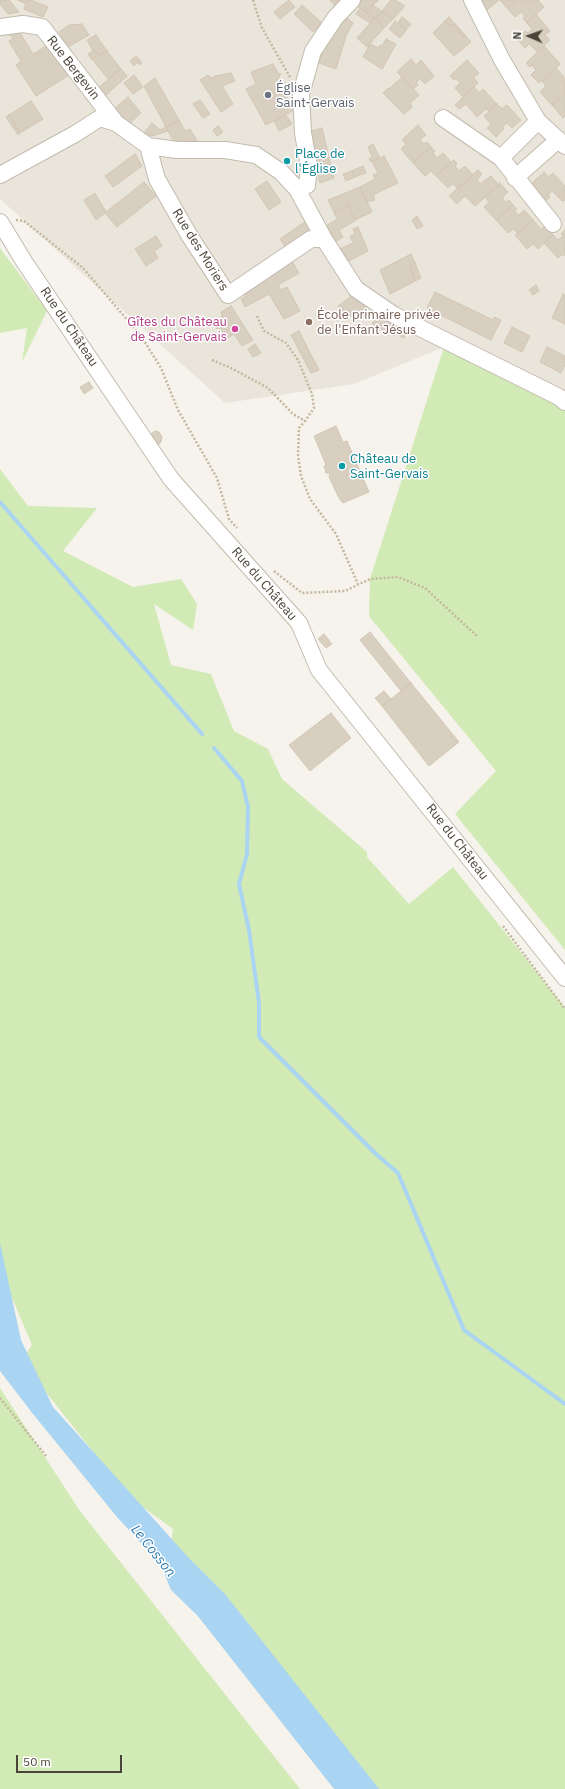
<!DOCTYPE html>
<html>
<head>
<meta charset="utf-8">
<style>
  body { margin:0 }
  #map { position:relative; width:565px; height:1789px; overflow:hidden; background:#f6f3ec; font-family:"IBM Plex Sans",sans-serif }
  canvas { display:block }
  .north { position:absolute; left:509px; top:16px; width:40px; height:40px; -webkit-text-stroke:3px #fff; paint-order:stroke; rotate:272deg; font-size:11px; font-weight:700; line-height:16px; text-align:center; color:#4b4439 }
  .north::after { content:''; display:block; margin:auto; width:14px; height:18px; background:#4b4439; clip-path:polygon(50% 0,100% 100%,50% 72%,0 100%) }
  .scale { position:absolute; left:16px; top:1755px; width:106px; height:18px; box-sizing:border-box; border:2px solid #4b4439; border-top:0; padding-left:5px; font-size:12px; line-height:14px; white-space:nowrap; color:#4b4439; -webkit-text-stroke:3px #fff; paint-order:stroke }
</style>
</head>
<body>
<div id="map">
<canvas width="565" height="1789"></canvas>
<div class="north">N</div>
<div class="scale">50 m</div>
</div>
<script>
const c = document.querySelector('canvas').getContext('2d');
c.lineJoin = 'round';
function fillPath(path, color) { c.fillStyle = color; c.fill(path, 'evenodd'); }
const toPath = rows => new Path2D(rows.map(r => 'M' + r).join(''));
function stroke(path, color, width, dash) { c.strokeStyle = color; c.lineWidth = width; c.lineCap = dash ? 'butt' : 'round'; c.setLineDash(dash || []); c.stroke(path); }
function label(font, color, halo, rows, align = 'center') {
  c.font = font + ' "IBM Plex Sans",sans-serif'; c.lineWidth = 3; c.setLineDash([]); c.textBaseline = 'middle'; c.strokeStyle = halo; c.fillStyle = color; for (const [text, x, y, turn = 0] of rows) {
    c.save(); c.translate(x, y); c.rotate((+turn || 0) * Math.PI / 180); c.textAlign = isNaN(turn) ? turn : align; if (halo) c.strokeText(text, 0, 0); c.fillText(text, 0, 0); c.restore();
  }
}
fillPath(toPath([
  [0,0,565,0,565,397,444,347,354,384,225,403,0,199]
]), '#eae5da');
fillPath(toPath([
  [0,248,47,311,22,362,27,328,0,333],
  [444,347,565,397,565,950,455,814,496,771,369,616,370,579],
  [0,469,28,506,97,508,63,551,133,587,181,579,197,604,193,630,154,604,171,665,211,674,234,731,268,749,282,779,367,852,367,857,409,904,453,867,565,1008,565,1789,364,1789,171,1543,173,1529,129,1497,21,1361,32,1345,2,1274,0,1263],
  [0,1388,80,1511,300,1789,0,1789]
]), '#d2eab5');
fillPath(toPath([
  [0,1243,21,1340,53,1407,187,1556,225,1594,379,1789,334,1789,197,1615,171,1590,161,1565,117,1517,33,1414,0,1371]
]), '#a9d4f2');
stroke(toPath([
  [0,502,202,734],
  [214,748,242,781,248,807,247,854,239,884,249,930,259,1003,259,1037,376,1154,398,1173,464,1330,565,1404]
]), '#a9d4f2', 4);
const building = toPath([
  [0,0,9,0,19,12,8,14,0,4,0,0],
  [18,0,31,0,48,7,43,17,24,9,26,4,18,0],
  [289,0,295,7,280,19,274,12,289,0],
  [330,0,341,0,342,2,337,8,330,0],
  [361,0,379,0,365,11,355,5,361,0],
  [391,0,395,0,405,6,393,19,382,11,391,0],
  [482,0,499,0,487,10,482,0],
  [500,0,516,0,507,8,500,0],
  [516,0,538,0,544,7,527,23,523,18,525,16,521,12,515,17,507,8,516,0],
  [302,5,322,23,313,32,294,14,302,5],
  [373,5,383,12,375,18,365,11,373,5],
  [360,8,365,11,375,18,370,23,356,14,360,8],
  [383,12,393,19,384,28,375,18,383,12],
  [536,14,550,31,545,35,550,40,537,52,529,44,525,48,517,39,525,31,528,33,532,29,527,23,536,14],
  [344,16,353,23,346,36,336,69,319,63,323,51,325,52,333,30,344,16],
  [402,17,411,24,406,30,398,23,402,17],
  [449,17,465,35,464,37,453,24,450,26,445,21,449,17],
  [375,18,384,28,367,47,357,38,375,18],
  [395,21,406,30,400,38,389,29,395,21],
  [445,21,450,26,453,24,464,37,465,35,471,42,454,56,433,33,445,21],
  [82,24,89,35,68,47,59,32,69,25,82,24],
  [19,31,33,54,46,46,69,75,36,96,16,65,21,61,9,41,13,39,10,35,7,35,6,32,19,31],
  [96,35,107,51,99,55,95,50,93,51,87,40,96,35],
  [386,39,396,44,382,69,363,57,370,44,379,48,380,45,382,46,386,39],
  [544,46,560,64,539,83,531,75,536,70,532,65,530,67,526,63,544,46],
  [95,50,99,55,91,59,88,54,95,50],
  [107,51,121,69,108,79,92,59,107,51],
  [136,56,142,63,140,65,137,62,134,66,130,61,136,56],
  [411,59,416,65,421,60,434,76,425,84,420,79,416,83,418,85,413,89,397,72,411,59],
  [467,60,479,73,474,78,478,83,463,97,455,88,460,83,456,78,454,80,450,76,467,60],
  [273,64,278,73,281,74,279,76,284,84,285,83,286,85,282,87,294,110,266,125,246,89,256,84,251,72,273,64],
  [556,68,564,77,565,93,552,105,540,92,546,86,542,81,556,68],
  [121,69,127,76,105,96,98,88,121,69],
  [231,73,235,81,222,86,233,104,221,112,200,80,208,75,211,78,215,76,231,73],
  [134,75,143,87,133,94,124,83,134,75],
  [402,77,419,95,410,103,412,107,404,114,383,93,388,88,389,89,402,77],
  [155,78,179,120,166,127,144,86,155,78],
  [474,87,479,93,483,89,497,104,489,111,486,109,477,117,466,104,459,109,455,105,474,87],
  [565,93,565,116,563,118,552,105,565,93],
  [128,97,141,113,129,124,115,108,128,97],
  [200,100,210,114,203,118,193,104,200,100],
  [31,101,43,119,20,133,9,115,31,101],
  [497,104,502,109,507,105,521,120,512,128,507,123,502,127,504,129,496,137,487,128,491,124,484,116,497,104],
  [9,115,20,133,18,135,6,117,9,115],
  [286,115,292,124,279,131,274,121,286,115],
  [179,120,185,131,190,129,199,144,175,144,166,127,179,120],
  [152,123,160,130,166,127,168,131,152,136,144,133,152,123],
  [418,125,426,135,420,140,424,144,427,142,431,147,413,163,401,149,406,144,402,140,418,125],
  [218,126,223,132,217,136,213,130,218,126],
  [322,128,334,178,320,183,308,132,322,128],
  [373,144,380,158,371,162,369,159,372,157,368,147,373,144],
  [431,147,435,151,433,153,437,158,443,153,451,162,436,176,431,171,425,176,413,163,431,147],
  [135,154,142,166,113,187,105,176,135,154],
  [384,156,398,183,373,195,375,200,367,202,360,187,375,179,373,175,378,173,372,161,384,156],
  [454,160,457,164,455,166,459,171,465,166,473,175,458,189,453,184,448,188,436,176,454,160],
  [363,166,366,173,355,177,352,171,363,166],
  [478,170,482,174,477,180,480,184,491,176,499,185,475,206,465,196,457,204,449,196,478,170],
  [352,171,355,177,346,181,343,174,352,171],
  [544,172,548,177,553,173,565,186,565,190,558,197,552,191,548,195,550,197,541,205,531,184,544,172],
  [267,181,281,202,269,210,255,189,267,181],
  [144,182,156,196,117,227,105,213,96,220,84,200,95,193,106,212,144,182],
  [500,183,508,192,502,198,506,202,509,200,513,205,496,220,484,207,489,202,485,197,500,183],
  [360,187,372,212,355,220,348,205,334,212,328,200,360,187],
  [565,190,565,200,562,201,558,197,565,190],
  [348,205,355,221,339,230,343,237,335,242,326,226,337,219,334,212,348,205],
  [513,205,517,209,514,211,519,215,524,210,533,220,518,233,513,229,508,233,496,220,513,205],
  [417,216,423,226,417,229,412,220,417,216],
  [533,220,541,229,545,226,553,235,538,249,533,244,527,249,515,235,533,220],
  [306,221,313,233,287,250,280,239,306,221],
  [358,227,368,251,349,261,340,249,353,243,350,236,355,234,353,229,358,227],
  [565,230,565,256,563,254,558,258,544,243,553,235,558,240,563,236,561,234,565,230],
  [156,236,162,246,154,251,158,258,146,266,135,249,156,236],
  [411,254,415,263,410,266,415,281,390,294,380,270,411,254],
  [290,258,299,273,278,285,281,290,287,287,300,311,284,319,269,294,245,307,241,299,246,296,241,287,290,258],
  [415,263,421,278,415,281,410,266,415,263],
  [536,285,539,291,533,295,529,290,536,285],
  [435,292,493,320,494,317,501,320,491,340,427,308,435,292],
  [563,294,565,295,565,324,552,318,563,294],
  [353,295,367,308,358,318,354,314,347,318,338,306,353,295],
  [231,306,253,340,242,346,234,334,226,339,220,328,217,329,214,323,222,318,221,312,231,306],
  [378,313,408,328,404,338,396,334,394,336,372,324,378,313],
  [512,327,530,336,522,352,504,343,512,327],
  [299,331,319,370,311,373,291,335,299,331],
  [255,344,261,353,253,357,248,349,255,344],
  [547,347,565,356,565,365,561,373,540,362,547,347],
  [89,382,93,388,84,394,80,387,89,382],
  [336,426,343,442,347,441,369,492,343,503,339,498,329,477,330,473,326,473,324,466,326,465,314,436,336,426],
  [155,431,159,432,162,437,161,442,156,447,148,436,155,431],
  [370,632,411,683,401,691,360,640,370,632],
  [324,634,332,644,326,648,318,639,324,634],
  [411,683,459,742,429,766,382,706,411,683],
  [384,691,391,699,382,706,375,698,384,691],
  [331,713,351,738,310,771,289,745,331,713]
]);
fillPath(building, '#d8cfc1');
stroke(building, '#d3c7b4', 1);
const minor = toPath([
  [472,0,502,60,538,121,565,146],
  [0,27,23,24,42,27,116,123],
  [443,118,501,158,538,121],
  [148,146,157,179,189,235,228,295,311,239,324,239],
  [501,158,553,224],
  [0,175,75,134,100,118,116,123,148,146,177,150,225,150,256,155,281,172,297,189,324,239,356,289,394,315,559,397,565,402],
  [515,178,558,140],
  [297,189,307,185,309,167,303,133,301,94,313,51,335,18,352,0],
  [0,222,25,263,171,479,299,623,319,670,565,978]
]);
stroke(minor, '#c2bbae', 18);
stroke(toPath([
  [253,0,262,28,290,77],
  [16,220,24,221,83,268,141,336,161,368,178,410,217,478,229,519,237,528],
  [257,316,264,331,286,343,298,360,312,394,314,408,305,421],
  [212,360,229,367,268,388,293,414,305,421,299,428,298,456,301,476,310,499,336,534,358,584],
  [274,571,302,593,345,591,370,579,398,577,425,588,478,637],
  [503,926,565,1009],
  [0,1398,46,1456]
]), '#c4b79f', 2.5, [2, 2]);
stroke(minor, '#fff', 16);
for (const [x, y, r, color] of [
  [268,95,4,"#6b7280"],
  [287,161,4,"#0f9aa8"],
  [309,322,4,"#8d6e63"],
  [235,329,4,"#d1479c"],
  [342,466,4,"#0f9aa8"]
]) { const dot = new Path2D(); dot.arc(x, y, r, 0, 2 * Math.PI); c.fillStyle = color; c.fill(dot); stroke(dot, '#fff', 1.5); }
label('13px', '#4b4439', '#fff', [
  ["Rue Bergevin",73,68,52],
  ["Rue des Moriers",200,250,58],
  ["Rue du Château",69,327,56],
  ["Rue du Château",264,584,49],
  ["Rue du Château",457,842,52]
]);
label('13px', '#5b616d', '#fff', [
  ["Église",276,88],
  ["Saint-Gervais",276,103]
], 'left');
label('13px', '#0d838f', '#fff', [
  ["Place de",295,154],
  ["l'Église",295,169],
  ["Château de",350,459],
  ["Saint-Gervais",350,474]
], 'left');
label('13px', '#785e54', '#fff', [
  ["École primaire privée",317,315],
  ["de l'Enfant Jésus",317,330]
], 'left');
label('13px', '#b23c85', '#fff', [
  ["Gîtes du Château",227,322],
  ["de Saint-Gervais",227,337]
], 'right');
label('italic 14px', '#2e7ab2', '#fff', [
  ["Le Cosson",153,1551,51]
]);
</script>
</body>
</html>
